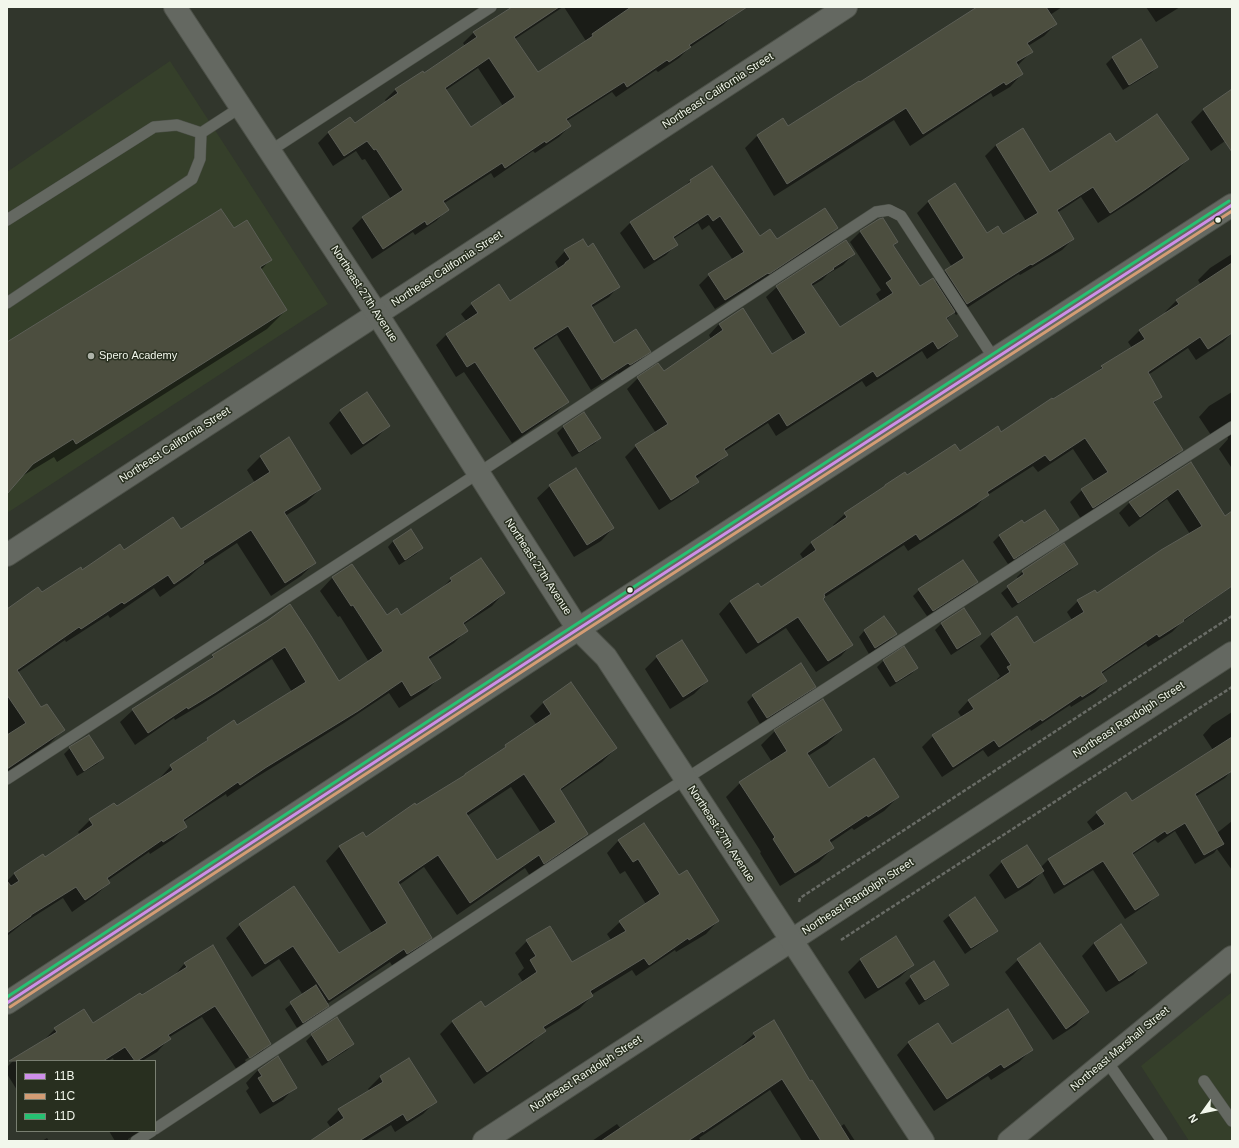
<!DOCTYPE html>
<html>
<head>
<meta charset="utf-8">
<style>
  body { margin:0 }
  #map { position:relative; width:1239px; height:1148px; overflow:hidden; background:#31362c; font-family:Arial,sans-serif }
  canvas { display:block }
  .frame { position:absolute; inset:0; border:8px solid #f2f7ec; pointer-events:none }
  .legend { position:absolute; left:16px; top:1060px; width:140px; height:72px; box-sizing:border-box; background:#282f1f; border:1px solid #797f71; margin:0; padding:5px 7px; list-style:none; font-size:12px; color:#f2f7ec }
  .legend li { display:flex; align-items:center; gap:8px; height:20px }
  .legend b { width:20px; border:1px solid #797f71 }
  .north { position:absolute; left:1183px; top:1092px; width:40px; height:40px; -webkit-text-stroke:3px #282f1f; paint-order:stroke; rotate:237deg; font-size:11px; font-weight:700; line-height:16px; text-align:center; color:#f2f7ec }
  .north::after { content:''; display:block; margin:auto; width:14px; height:18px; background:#f2f7ec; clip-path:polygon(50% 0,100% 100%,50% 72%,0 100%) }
</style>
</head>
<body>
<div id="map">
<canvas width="1239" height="1148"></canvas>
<div class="frame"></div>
<ul class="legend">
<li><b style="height:5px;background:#ce8fe9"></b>11B</li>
<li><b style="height:5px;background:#d39c74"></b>11C</li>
<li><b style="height:5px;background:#26c172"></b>11D</li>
</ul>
<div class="north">N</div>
</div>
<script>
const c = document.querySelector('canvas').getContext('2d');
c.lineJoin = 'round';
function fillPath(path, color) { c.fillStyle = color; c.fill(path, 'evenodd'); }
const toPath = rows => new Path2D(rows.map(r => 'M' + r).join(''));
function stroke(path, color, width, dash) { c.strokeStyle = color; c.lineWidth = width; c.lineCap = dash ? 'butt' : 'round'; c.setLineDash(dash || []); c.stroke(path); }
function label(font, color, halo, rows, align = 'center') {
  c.font = font + ' Arial,sans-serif'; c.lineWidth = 3; c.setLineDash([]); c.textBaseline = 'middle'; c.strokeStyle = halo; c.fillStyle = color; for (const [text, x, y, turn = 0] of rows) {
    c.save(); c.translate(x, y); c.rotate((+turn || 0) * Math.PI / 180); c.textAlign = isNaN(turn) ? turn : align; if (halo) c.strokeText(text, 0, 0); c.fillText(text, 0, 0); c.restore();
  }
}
fillPath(toPath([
  [170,61,328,304,7,513,7,172],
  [1232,992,1232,1141,1189,1141,1141,1066]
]), '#353f2a');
fillPath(toPath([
  [513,7,563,7,515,39,537,73,586,41,564,7,728,7,734,15,723,25,689,48,679,58,658,72,656,70,616,97,612,92,567,121,570,126,559,137,535,153,533,151,494,178,491,173,443,204,447,210,436,221,415,235,413,232,372,259,352,228,363,217,391,199,365,159,362,160,356,151,333,166,318,143,329,132,354,125,386,102,385,100,396,89,423,74,465,46,463,43,474,32],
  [478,68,503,106,470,128,446,90],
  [979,7,1062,7,1050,15,1056,24,1044,36,1028,46,1031,52,1017,66,1022,74,1010,87,993,97,991,93,910,146,894,120,774,196,745,148,757,136,783,120,788,127,860,84],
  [1146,7,1180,7,1156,22],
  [1141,41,1157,67,1151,73,1123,90,1106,64,1112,58],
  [1232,90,1232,136,1211,151,1191,122,1203,110],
  [1116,144,1188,159,1177,170,1134,200,1098,223,1081,197,1057,213,1073,239,1062,250,1020,275,1019,274,956,315,954,312,946,320,957,336,946,346,927,359,922,351,866,387,862,381,776,436,768,423,725,451,727,455,716,465,696,479,698,482,687,492,659,510,625,457,636,446,656,433,627,389,638,378,663,373,711,339,709,335,719,324,772,355,794,342,766,297,777,287,854,254,843,265,828,274,822,280,812,286,840,329,881,302,876,294,881,290,850,242,861,231,897,242,893,246,920,287,935,282,945,271,952,267,917,213,928,202,955,184,987,234,1003,236,1026,221,985,156,996,145,1049,173],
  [712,167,759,238,777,241,837,228,827,238,758,283,758,282,715,309,699,285,709,275,733,260,709,225,702,230,698,223,673,239,676,245,666,255,644,269,620,233,630,223,682,189,690,181],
  [234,230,271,259,261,270,286,310,267,329,57,462,54,457,19,478,7,493,7,343],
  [565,251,619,286,609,297,591,308,614,344,649,351,639,362,619,375,618,373,591,390,557,335,533,351,568,401,557,412,512,443,464,372,456,377,436,345,447,334,467,322,461,314,472,304,509,302,559,269,555,262],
  [1232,254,1232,333,1223,342,1196,360,1188,348,1148,375,1161,396,1153,404,1182,450,1170,462,1081,519,1070,502,1082,490,1095,482,1073,449,1038,472,1033,466,986,496,976,507,908,551,904,545,822,599,852,644,841,656,816,672,786,628,746,654,719,614,730,602,757,584,760,589,804,560,800,554,811,543,835,527,833,525,845,514,880,491,885,486,1001,433,1095,374,1102,367,1132,348,1128,342,1140,330,1166,313,1165,312,1177,300,1201,285,1198,280,1210,268],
  [1232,392,1232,467,1231,467,1219,449,1228,439,1227,434,1211,435,1199,417,1209,406],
  [341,410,388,426,376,438,351,455,329,423],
  [584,413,600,438,594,444,572,457,557,433,563,427],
  [261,456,320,489,306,503,285,516,315,563,301,576,271,596,237,543,199,568,189,577,160,597,154,588,110,618,108,615,66,642,65,640,17,673,41,709,63,730,49,744,7,772,7,610,123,551,181,531,255,483,247,470],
  [1190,463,1224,517,1232,516,1232,586,1181,623,1172,632,1148,647,1146,644,1101,674,1106,681,1095,692,1071,707,1070,705,1031,731,1030,729,988,757,983,750,942,777,922,747,933,736,962,718,958,712,968,701,998,681,997,679,1000,676,980,646,991,635,1017,618,1034,644,1072,620,1067,612,1078,601,1097,595,1190,534,1167,499,1129,527,1119,513,1129,503],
  [550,486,613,528,601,541,574,557,537,498],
  [1022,521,1024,525,1057,530,1051,536,1008,564,993,542,999,536],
  [393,541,422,548,416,554,399,565,388,547],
  [1076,564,1071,570,1012,608,1001,593,1018,579,1017,577,1023,571],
  [351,565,386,616,401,616,440,590,451,579,504,593,492,606,463,625,467,630,454,643,428,660,440,677,427,690,399,708,389,693,344,723,252,780,227,797,226,794,183,822,186,827,173,839,150,854,149,852,107,881,109,883,96,895,72,912,63,898,22,924,7,936,7,881,15,873,45,859,80,835,78,832,90,820,116,807,160,780,159,779,171,766,198,748,208,739,237,726,292,692,272,659,202,704,175,720,174,718,135,745,120,722,133,710,206,663,213,656,268,621,338,682,369,662,340,616,338,617,320,591,332,578],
  [977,582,971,588,927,616,913,596,919,590],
  [964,609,980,634,974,640,951,655,935,630,941,624],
  [864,631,896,634,890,640,869,654,859,637],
  [904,648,917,668,911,674,890,687,877,667,883,661],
  [657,657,707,681,694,694,670,709,645,669],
  [815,687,809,693,760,724,747,702,753,696],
  [544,702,616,748,602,762,560,791,587,834,574,847,530,876,525,868,457,915,424,867,399,885,431,937,418,951,393,967,390,962,327,1004,328,1006,322,1012,297,1028,285,1009,303,995,279,959,252,977,226,938,240,925,339,955,372,933,326,861,339,847,362,833,366,838,462,778,537,725,530,716],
  [511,787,541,833,496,861,467,816],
  [1232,712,1232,770,1225,778,1195,797,1217,833,1232,821,1232,870,1217,849,1214,853,1195,864,1175,831,1158,843,1155,840,1132,855,1158,894,1148,904,1125,919,1093,870,1054,894,1042,872,1030,884,1005,899,989,875,1002,862,1027,846,1040,868,1049,859,1094,832,1087,822,1097,813,1132,802,1213,750,1203,735,1212,725],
  [841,730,827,744,808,756,828,789,898,797,884,811,854,830,852,828,830,843,833,848,819,862,780,886,760,853,761,852,726,797,740,783,772,762,761,745,775,731],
  [70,748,103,758,97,764,77,776,64,754],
  [619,840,678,877,718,921,706,934,676,952,675,950,636,976,632,970,591,995,592,996,579,1009,544,1030,532,1043,474,1084,440,1034,452,1022,480,1003,485,1009,523,982,518,974,524,968,515,953,527,941,572,964,611,940,607,934,620,922,646,904,625,871,620,874,607,853],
  [949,916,997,931,991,936,965,954,943,921],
  [1094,943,1145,963,1133,975,1106,992,1082,956],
  [1040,944,1088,1012,1076,1025,1053,1040,1005,972,1018,960],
  [860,960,913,965,900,977,865,999,848,972],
  [185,963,270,1044,257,1056,237,1070,202,1017,168,1038,169,1039,157,1052,142,1061,114,1061,113,1058,108,1061,17,1061,17,1090,7,1074,7,1067,17,1057,43,1041,55,1029,93,1024,173,977],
  [257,1052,257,1054,246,1062,245,1060],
  [911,977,947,985,941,991,919,1005,905,983],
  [336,1019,353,1044,347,1050,322,1066,306,1041,312,1035],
  [754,1034,810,1082,840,1127,844,1124,855,1141,802,1141,770,1090,699,1138,701,1141,592,1141,617,1124,621,1129,743,1046,742,1045],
  [909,1042,951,1046,1032,1049,1019,1062,991,1080,988,1076,934,1111,897,1055],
  [278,1057,295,1087,283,1100,260,1114,246,1091,249,1088,246,1083,258,1070],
  [409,1059,435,1102,423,1114,395,1132,391,1125,365,1141,312,1141,331,1128,327,1122,339,1110,370,1091,368,1089,380,1077],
  [109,1131,140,1131,128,1139,128,1141,115,1141],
  [47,1138,49,1141,42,1141]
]), '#0007');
const building = toPath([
  [512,7,559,7,514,37,538,72,593,36,592,34,631,7,747,7,689,45,691,47,669,62,667,60,627,87,624,82,566,119,571,126,546,143,545,141,505,168,502,163,443,201,449,210,427,225,425,221,383,249,362,217,403,190,376,149,374,150,367,141,344,156,328,132,350,117,355,123,398,93,395,89,423,71,424,73,477,37,473,32,512,7],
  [489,58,515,97,471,127,445,88,489,58],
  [977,7,1046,7,1057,24,1027,43,1033,52,1016,62,1023,74,1006,85,1004,82,923,134,906,108,787,184,757,135,783,118,788,126,859,81,860,82,977,7],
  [1141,39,1158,67,1129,85,1112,57,1141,39],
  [1232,89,1232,152,1203,109,1232,89],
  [1157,114,1189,159,1146,189,1110,213,1093,187,1057,210,1074,239,1032,265,1031,264,967,304,945,270,964,258,928,201,955,183,987,233,998,226,1003,234,1038,213,996,145,1023,128,1050,172,1110,133,1116,142,1157,114],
  [712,166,760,236,770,229,777,239,825,208,838,228,769,274,768,273,725,300,708,274,744,252,720,216,713,221,708,214,673,237,678,245,654,260,630,222,691,182,690,180,712,166],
  [221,209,234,228,247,220,272,260,260,267,287,310,76,444,73,439,33,464,7,494,7,342,221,209],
  [883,218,898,242,893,245,920,286,933,278,955,312,946,318,958,336,938,349,933,341,877,377,873,371,787,426,779,413,724,449,728,455,695,476,699,482,671,500,635,445,668,424,637,377,658,363,664,371,723,330,719,324,743,308,772,354,806,333,776,286,846,240,855,254,833,268,834,269,811,284,840,327,893,293,886,283,892,279,860,231,879,219,883,218],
  [583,239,588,247,593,243,620,287,591,305,614,343,636,329,651,352,630,365,628,363,602,380,568,326,533,348,569,402,522,433,475,362,467,367,446,334,478,313,471,303,499,284,510,301,565,264,565,263,570,259,564,250,583,239],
  [1232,263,1232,333,1208,349,1200,337,1148,372,1162,397,1153,402,1183,450,1093,508,1081,489,1108,472,1085,438,1050,461,1045,455,987,492,989,495,920,540,916,534,824,594,825,597,823,599,853,645,828,661,798,617,758,643,730,601,758,583,761,587,816,550,811,542,847,517,844,513,885,486,885,485,905,472,907,475,955,444,960,451,998,426,1001,432,1052,398,1053,399,1103,368,1101,366,1145,339,1139,330,1179,304,1176,300,1232,263],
  [367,392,390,426,363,444,340,410,367,392],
  [584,412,601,438,579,452,563,426,584,412],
  [289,437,321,489,284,512,316,563,285,583,251,530,203,561,204,563,174,584,168,575,124,604,122,602,81,629,79,627,17,670,41,707,47,704,65,730,7,769,7,735,26,723,7,695,7,609,38,587,42,592,81,567,82,570,120,544,124,550,173,517,181,529,270,472,260,456,289,437],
  [1191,462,1225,516,1232,511,1232,586,1183,620,1184,621,1159,637,1157,634,1101,672,1107,681,1082,697,1081,695,1042,721,1041,719,999,747,994,740,953,767,932,735,974,709,968,700,1010,672,1007,667,1011,665,991,634,1017,616,1034,643,1084,612,1077,600,1095,590,1097,593,1161,550,1202,526,1178,489,1140,517,1129,502,1191,462],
  [576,468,614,528,587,545,549,485,576,468],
  [1045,510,1059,530,1014,559,999,535,1022,520,1024,523,1045,510],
  [411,529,423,548,405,560,393,541,411,529],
  [1064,543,1078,564,1018,603,1007,586,1024,574,1022,571,1064,543],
  [481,558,505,593,463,623,468,631,428,657,441,678,411,696,402,681,358,711,265,768,240,785,238,782,183,820,187,827,163,842,162,840,107,878,110,883,85,900,76,887,31,915,31,916,7,933,7,881,11,886,19,881,14,873,43,854,45,857,93,825,89,819,114,803,117,806,173,770,170,765,208,740,207,738,234,720,237,725,306,682,285,647,216,692,188,709,187,707,148,733,132,709,214,657,212,655,267,621,290,604,311,636,339,681,383,651,353,605,351,606,332,577,352,564,387,615,397,608,401,615,452,581,450,578,481,558],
  [963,560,978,582,933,611,918,589,963,560],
  [964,608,981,634,957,649,941,623,964,608],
  [884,616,897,634,875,648,864,630,884,616],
  [682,640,708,681,683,697,656,656,682,640],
  [904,646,918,668,896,682,883,660,904,646],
  [801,663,816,687,767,718,752,695,801,663],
  [571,682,617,748,560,789,588,834,544,864,539,855,470,903,438,855,398,882,432,938,407,954,404,949,329,1000,293,946,265,964,239,924,294,886,339,953,387,923,339,846,363,832,366,837,415,803,416,805,465,775,465,774,506,747,505,745,551,714,543,702,571,682],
  [524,774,556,822,497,860,466,813,524,774],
  [823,699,842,730,807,753,829,788,874,758,899,797,868,817,867,815,829,840,834,848,795,873,773,839,775,837,739,782,787,751,774,730,823,699],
  [89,735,104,758,84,771,69,747,89,735],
  [1232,737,1232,771,1195,794,1224,844,1204,855,1185,823,1167,834,1165,831,1132,853,1159,895,1135,910,1103,861,1064,885,1048,859,1105,824,1096,812,1126,792,1132,801,1232,737],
  [644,823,679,875,687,870,719,921,689,940,688,938,649,965,644,958,590,991,593,996,543,1027,546,1031,487,1072,452,1021,481,1001,485,1007,537,972,530,960,536,956,526,940,550,926,572,962,626,931,619,921,660,894,638,859,633,862,618,840,644,823],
  [1027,845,1044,871,1018,888,1001,861,1027,845],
  [975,897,998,931,971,948,949,915,975,897],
  [1121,924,1147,963,1119,981,1094,943,1121,924],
  [896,936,914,965,878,988,860,959,896,936],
  [1040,943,1089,1012,1066,1029,1017,959,1040,943],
  [213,945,271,1044,250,1058,215,1006,168,1035,171,1039,137,1061,135,1061,125,1047,103,1061,9,1061,57,1032,54,1028,84,1009,93,1023,140,993,142,995,187,967,184,963,213,945],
  [934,961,949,985,925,1000,910,976,934,961],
  [316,985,329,1006,303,1023,290,1002,316,985],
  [1008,1009,1033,1050,1004,1068,1001,1064,947,1099,908,1042,938,1023,952,1044,1008,1009],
  [337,1017,354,1044,328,1061,311,1034,337,1017],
  [774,1020,810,1081,812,1080,850,1141,821,1141,782,1079,703,1132,703,1131,688,1141,601,1141,756,1037,753,1033,774,1020],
  [278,1056,297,1088,273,1102,258,1078,262,1076,258,1070,278,1056],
  [409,1058,437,1102,407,1121,403,1114,359,1141,310,1141,344,1118,338,1109,383,1082,380,1076,409,1058]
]);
fillPath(building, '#4c4e3f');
stroke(building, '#5c5e56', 1);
const service = toPath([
  [201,133,241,107],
  [270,151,491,7],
  [7,220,154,127,177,125,201,133],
  [7,303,192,179,200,159,201,133],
  [7,779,454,489,876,212,889,210,901,216,995,360],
  [1106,1060,1162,1141],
  [1204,1081,1232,1121],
  [155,1129,656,798,1232,427],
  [136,1141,152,1131]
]);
const minor = toPath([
  [7,555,400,299,846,7],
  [7,1003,555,644,1232,205],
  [484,1141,1232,653]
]);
const tertiary = toPath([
  [175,7,377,314,578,629,606,657,923,1141],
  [1009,1141,1232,957]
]);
stroke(service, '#4d5149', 12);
stroke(minor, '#4d5149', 24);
stroke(tertiary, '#4d5149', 24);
stroke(toPath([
  [799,902,800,898,1232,616],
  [841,940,1232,687]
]), '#696c66', 2.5, [4, 2]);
stroke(service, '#646861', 11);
stroke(minor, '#646861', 22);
stroke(tertiary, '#646861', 22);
stroke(toPath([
  [7,1003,555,644,1232,205]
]), '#ce8fe9', 3);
stroke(toPath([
  [10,1007,558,648,1232,211]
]), '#d39c74', 3);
stroke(toPath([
  [7,997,552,640,1229,201]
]), '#26c172', 3);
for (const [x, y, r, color] of [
  [1218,220,3.5,"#f2f7ec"],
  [91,356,4,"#aeb3a9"],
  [630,590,3.5,"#f2f7ec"]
]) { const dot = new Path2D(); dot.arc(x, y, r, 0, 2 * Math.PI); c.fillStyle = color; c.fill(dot); stroke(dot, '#282f1f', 1.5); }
label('11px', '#f2f7ec', '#282f1f', [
  ["Northeast California Street",718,91,-33],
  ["Northeast California Street",447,269,-33],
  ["Northeast 27th Avenue",364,294,57],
  ["Northeast California Street",175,445,-33],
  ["Northeast 27th Avenue",538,567,57],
  ["Northeast Randolph Street",1129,720,-33],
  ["Northeast 27th Avenue",721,834,57],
  ["Northeast Randolph Street",858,897,-33],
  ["Northeast Marshall Street",1120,1049,-40],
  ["Northeast Randolph Street",586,1074,-33]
]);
label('11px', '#f2f7ec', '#282f1f', [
  ["Spero Academy",99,356]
], 'left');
</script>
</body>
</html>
